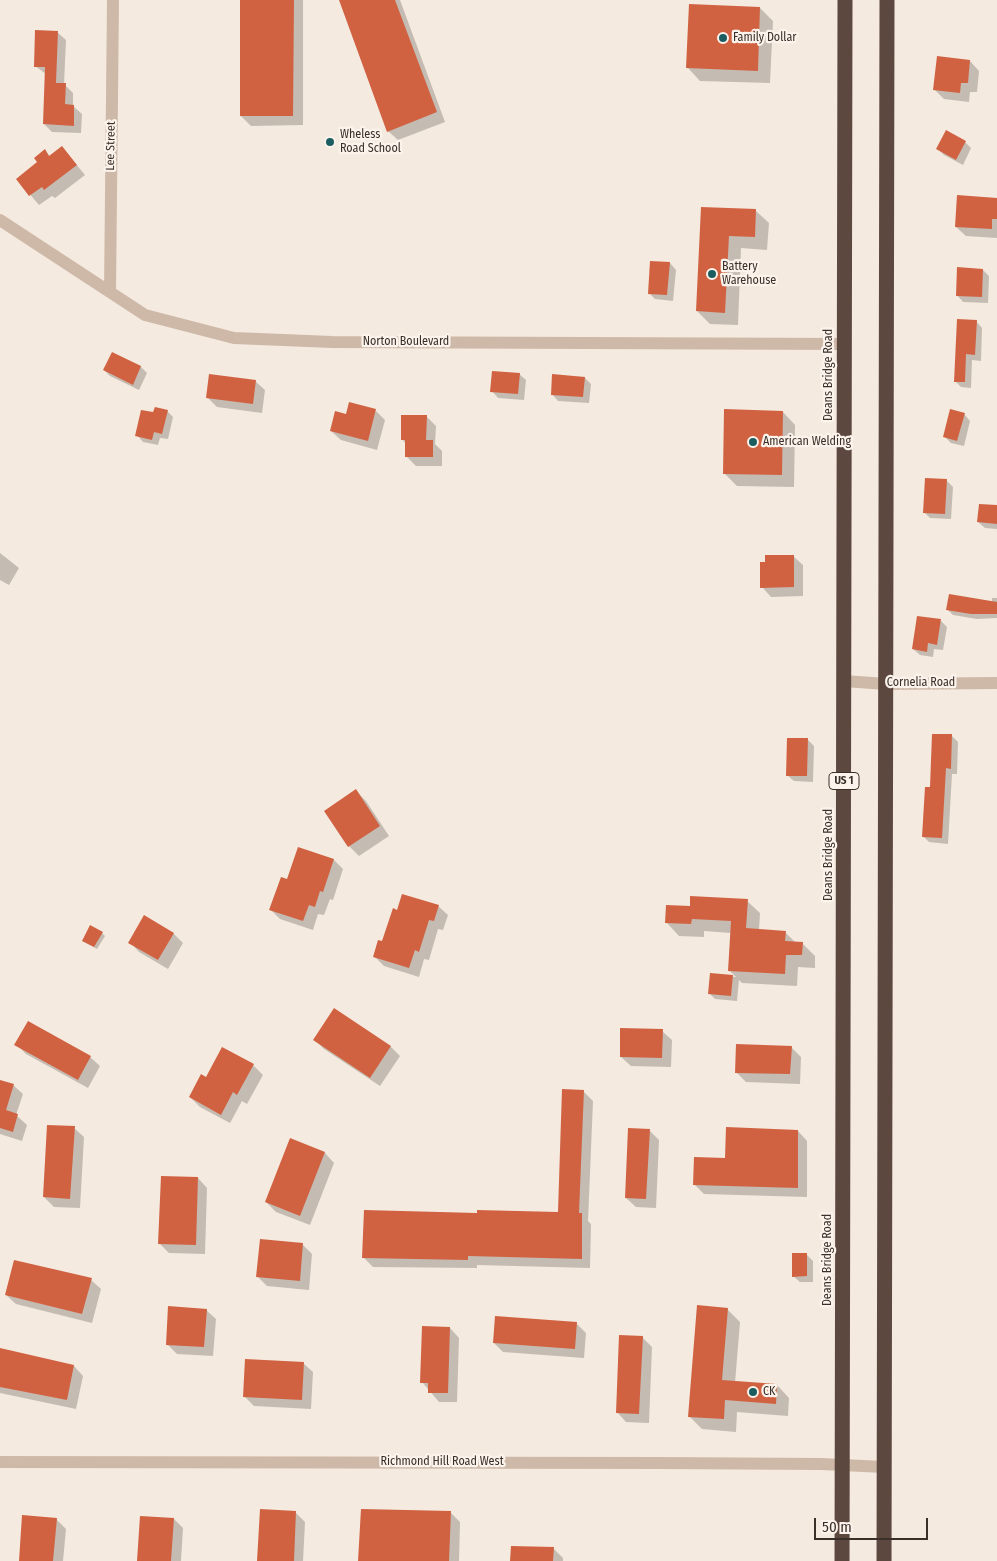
<!DOCTYPE html>
<html>
<head>
<meta charset="utf-8">
<style>
  body { margin:0 }
  #map { position:relative; width:997px; height:1561px; overflow:hidden; background:#f5eadf; font-family:"Fira Sans Condensed",sans-serif }
  canvas { display:block }
  .scale { position:absolute; left:814px; top:1518px; width:114px; height:22px; box-sizing:border-box; border:2px solid #3b2f29; border-top:0; padding-left:6px; font-size:15px; line-height:18px; white-space:nowrap; color:#3b2f29; -webkit-text-stroke:4px #fcf4ec; paint-order:stroke }
</style>
</head>
<body>
<div id="map">
<canvas width="997" height="1561"></canvas>
<div class="scale">50 m</div>
</div>
<script>
const c = document.querySelector('canvas').getContext('2d');
c.lineJoin = 'round';
function fillPath(path, color) { c.fillStyle = color; c.fill(path, 'evenodd'); }
const toPath = rows => new Path2D(rows.map(r => 'M' + r).join(''));
function stroke(path, color, width, dash) { c.strokeStyle = color; c.lineWidth = width; c.lineCap = dash ? 'butt' : 'round'; c.setLineDash(dash || []); c.stroke(path); }
function label(font, color, halo, rows, align = 'center') {
  c.font = font + ' "Fira Sans Condensed",sans-serif'; c.lineWidth = 4.5; c.setLineDash([]); c.textBaseline = 'middle'; c.strokeStyle = halo; c.fillStyle = color; for (const [text, x, y, turn = 0] of rows) {
    c.save(); c.translate(x, y); c.rotate((+turn || 0) * Math.PI / 180); c.textAlign = isNaN(turn) ? turn : align; if (halo) c.strokeText(text, 0, 0); c.fillText(text, 0, 0); c.restore();
  }
}
fillPath(toPath([
  [242,0,303,0,303,125,251,126,241,116],
  [340,0,400,0,445,122,398,140,388,131],
  [760,8,773,21,770,83,700,81,688,68],
  [57,32,66,40,64,84,73,93,73,106,82,114,81,133,52,132,44,124,46,74,35,66],
  [970,61,979,71,977,92,970,92,969,102,944,99,934,89],
  [965,142,971,148,963,165,944,155,938,149],
  [62,147,85,175,55,198,52,196,39,205,17,179,39,163,45,151,50,156],
  [997,199,997,238,966,236,956,227],
  [702,208,756,211,769,223,767,250,741,248,738,325,710,324,697,311],
  [670,263,676,270,673,301,655,299,649,293],
  [983,270,989,276,988,303,963,302,957,295],
  [976,321,982,328,981,361,972,360,971,388,961,387,955,381],
  [112,354,141,367,147,373,139,390,110,376,104,370],
  [519,374,526,380,524,400,498,398,492,391],
  [585,378,591,384,589,403,558,401,552,394],
  [255,381,265,390,262,413,217,407,207,397],
  [167,411,173,417,168,439,160,438,158,445,143,442,137,435,154,414],
  [376,411,385,420,377,450,341,440,331,431],
  [783,412,795,425,794,487,737,486,724,473],
  [964,414,970,421,964,446,951,443,944,436],
  [426,416,436,426,435,444,442,451,442,466,416,466,406,456,406,444,402,439],
  [947,481,953,487,951,519,930,518,924,512],
  [997,506,997,529,985,528,978,522],
  [0,553,19,568,9,585,0,580],
  [793,556,803,565,803,596,771,597,762,587,766,563],
  [992,598,997,598,997,618,977,619,953,615,948,610,992,603],
  [941,621,947,627,943,650,934,649,933,657,920,655,913,649],
  [952,736,958,742,957,774,952,774,948,844,929,842,923,836,931,788],
  [808,740,814,746,813,782,794,781,787,775],
  [356,791,366,801,389,836,359,856,349,846,326,811],
  [299,848,334,860,343,869,333,900,330,899,324,915,318,914,313,930,280,919,271,910,288,881],
  [747,901,760,913,759,930,785,932,796,943,802,943,815,956,815,968,798,967,797,986,742,983,739,980,737,1001,715,999,709,993,711,975,736,977,729,970,731,933,704,931,704,937,679,936,667,923,691,907],
  [438,906,448,915,443,930,438,929,429,960,424,959,419,977,384,966,374,956,398,911],
  [144,917,174,934,183,943,168,969,139,952,130,942],
  [102,933,105,936,97,949,83,941],
  [334,1010,391,1047,400,1056,380,1086,324,1049,315,1040],
  [662,1031,672,1040,671,1067,631,1066,621,1057],
  [16,1044,90,1057,100,1066,88,1088,26,1054],
  [791,1047,801,1057,800,1084,746,1082,736,1072],
  [253,1065,263,1075,247,1104,242,1101,230,1123,200,1107,190,1097,206,1078],
  [0,1081,13,1085,23,1094,16,1115,27,1125,22,1141,0,1134],
  [583,1091,593,1101,588,1221,591,1224,590,1268,477,1265,477,1268,373,1267,363,1257,478,1215,559,1214],
  [74,1128,84,1137,80,1208,54,1207,44,1197],
  [649,1130,659,1140,656,1208,636,1207,626,1198],
  [798,1131,807,1141,807,1197,704,1194,694,1184,726,1159],
  [291,1140,325,1153,334,1163,310,1225,276,1212,266,1202],
  [198,1178,207,1188,205,1254,169,1253,159,1243],
  [303,1245,312,1254,309,1290,267,1286,257,1276],
  [807,1255,813,1261,813,1282,800,1282,793,1276],
  [91,1280,101,1289,92,1323,16,1304,6,1295],
  [727,1309,740,1322,735,1383,777,1385,789,1398,788,1416,737,1412,736,1432,702,1429,689,1416],
  [206,1310,216,1319,213,1356,177,1354,167,1344],
  [576,1323,586,1333,584,1358,503,1352,494,1343],
  [450,1328,459,1338,457,1402,439,1402,422,1382],
  [642,1337,652,1347,649,1423,626,1422,617,1412],
  [0,1350,74,1366,83,1376,76,1409,0,1393],
  [303,1363,313,1372,311,1409,254,1406,244,1396],
  [295,1512,305,1522,303,1561,259,1561],
  [451,1513,460,1522,459,1561,359,1561],
  [56,1519,66,1529,63,1561,20,1561],
  [174,1519,183,1528,181,1561,139,1561],
  [553,1548,563,1558,563,1561,512,1561]
]), '#0003');
fillPath(toPath([
  [240,0,294,0,293,116,240,116],
  [339,0,395,0,437,112,387,132],
  [689,4,760,7,758,71,686,68],
  [35,30,58,31,56,83,66,83,65,104,74,105,74,126,43,124,45,67,34,67],
  [937,56,970,60,968,83,961,83,960,93,933,90],
  [946,130,966,141,956,160,936,149],
  [62,146,77,165,44,190,42,187,29,196,16,179,37,162,34,158,45,149,49,156],
  [957,195,997,198,997,219,992,219,992,229,955,227],
  [701,207,756,209,755,237,729,236,725,313,696,311],
  [650,261,670,262,667,295,648,294],
  [957,267,983,269,982,297,956,296],
  [957,319,977,320,975,355,966,354,965,382,954,382],
  [112,352,141,366,133,385,103,370],
  [492,371,520,373,518,394,490,392],
  [209,374,256,380,253,404,206,398],
  [552,374,585,377,583,397,551,395],
  [349,402,376,409,368,441,330,431,335,411,346,414],
  [155,407,168,410,162,434,154,432,152,440,135,436,141,410,153,412],
  [724,409,783,411,782,475,723,474],
  [950,409,965,413,957,441,943,437],
  [401,415,427,415,426,440,433,440,433,457,405,457,405,440,401,440],
  [925,478,947,479,945,514,923,513],
  [979,504,997,505,997,524,977,522],
  [765,555,794,555,794,587,760,588,760,562,765,562],
  [949,594,997,602,997,614,971,614,946,610],
  [917,616,941,619,937,645,928,643,927,652,912,649],
  [932,734,952,734,951,769,946,768,942,838,922,837,925,787,930,787],
  [787,738,808,738,807,776,786,776],
  [356,789,380,826,348,847,324,811],
  [298,847,334,859,323,892,320,891,315,907,309,905,303,921,269,910,281,877,287,879],
  [402,894,439,905,434,921,429,920,419,952,415,950,409,968,373,957,378,940,382,941,393,908,397,910],
  [690,896,748,899,746,928,786,931,785,941,803,942,802,955,786,955,785,974,728,971,731,921,692,919,691,924,665,923,666,905,690,906],
  [144,915,174,933,158,960,128,943],
  [90,925,103,932,94,947,82,941],
  [710,973,733,975,731,996,708,994],
  [334,1008,391,1046,370,1078,313,1040],
  [28,1021,91,1056,78,1080,14,1045],
  [620,1028,663,1029,662,1058,620,1057],
  [736,1044,792,1046,790,1074,735,1073],
  [222,1047,254,1064,237,1095,233,1092,221,1115,189,1097,201,1074,206,1077],
  [0,1080,14,1084,6,1110,18,1114,13,1132,0,1128],
  [562,1089,584,1090,579,1213,582,1213,582,1259,468,1256,468,1260,362,1258,364,1210,477,1213,477,1210,558,1212],
  [47,1125,75,1126,70,1199,43,1197],
  [726,1127,798,1130,798,1188,693,1185,694,1157,725,1158],
  [628,1128,650,1129,646,1199,625,1198],
  [290,1138,325,1152,300,1216,265,1202],
  [161,1176,198,1177,196,1245,158,1244],
  [260,1239,303,1243,300,1281,256,1277],
  [792,1253,807,1253,807,1276,792,1277],
  [14,1260,92,1278,82,1314,5,1295],
  [697,1305,728,1308,722,1380,777,1384,776,1404,725,1400,724,1419,688,1417],
  [168,1306,207,1309,204,1347,166,1345],
  [495,1316,577,1322,575,1349,493,1343],
  [422,1326,450,1327,448,1393,428,1393,428,1383,420,1383],
  [619,1335,643,1336,639,1414,616,1413],
  [0,1348,74,1365,67,1400,0,1387],
  [245,1359,304,1362,302,1400,243,1397],
  [260,1509,296,1511,294,1561,257,1561],
  [361,1509,451,1511,449,1561,358,1561],
  [22,1515,57,1518,53,1561,19,1561],
  [140,1516,174,1518,171,1561,137,1561],
  [511,1546,554,1547,553,1561,510,1561]
]), '#d06242');
stroke(toPath([
  [0,220,145,315,234,338,332,342,844,344],
  [110,292,113,0],
  [844,681,886,684,997,683],
  [0,1462,659,1463,821,1464,884,1467]
]), '#ceb9a9', 12);
stroke(toPath([
  [842,1561,845,0],
  [884,1561,887,0]
]), '#5d4840', 15);
for (const [x, y, r, color] of [
  [723,38,5,"#1b5d61"],
  [330,142,5,"#1b5d61"],
  [712,274,5,"#1b5d61"],
  [753,442,5,"#1b5d61"],
  [753,1392,5,"#1b5d61"]
]) { const dot = new Path2D(); dot.arc(x, y, r, 0, 2 * Math.PI); c.fillStyle = color; c.fill(dot); stroke(dot, '#fcf4ec', 2); }
for (const [x, y, w] of [
  [844,781,30]
]) { const box = new Path2D(); box.roundRect(x - w / 2, y - 8.5, w, 17, 4); c.fillStyle = '#fcf4ec'; c.fill(box); stroke(box, '#3b2f29', 1); }
label('bold 11px', '#3b2f29', null, [
  ["US 1",844,781]
]);
label('12px', '#3b2f29', '#fcf4ec', [
  ["Family Dollar",733,38],
  ["Wheless",340,135],
  ["Road School",340,149],
  ["Battery",722,267],
  ["Warehouse",722,281],
  ["American Welding",763,442],
  ["CK",763,1392]
], 'left');
label('12px', '#3b2f29', '#fcf4ec', [
  ["Lee Street",111,146,-89],
  ["Norton Boulevard",406,342],
  ["Deans Bridge Road",829,375,-90],
  ["Cornelia Road",921,683],
  ["Deans Bridge Road",829,855,-90],
  ["Deans Bridge Road",828,1260,-90],
  ["Richmond Hill Road West",442,1462]
]);
</script>
</body>
</html>
